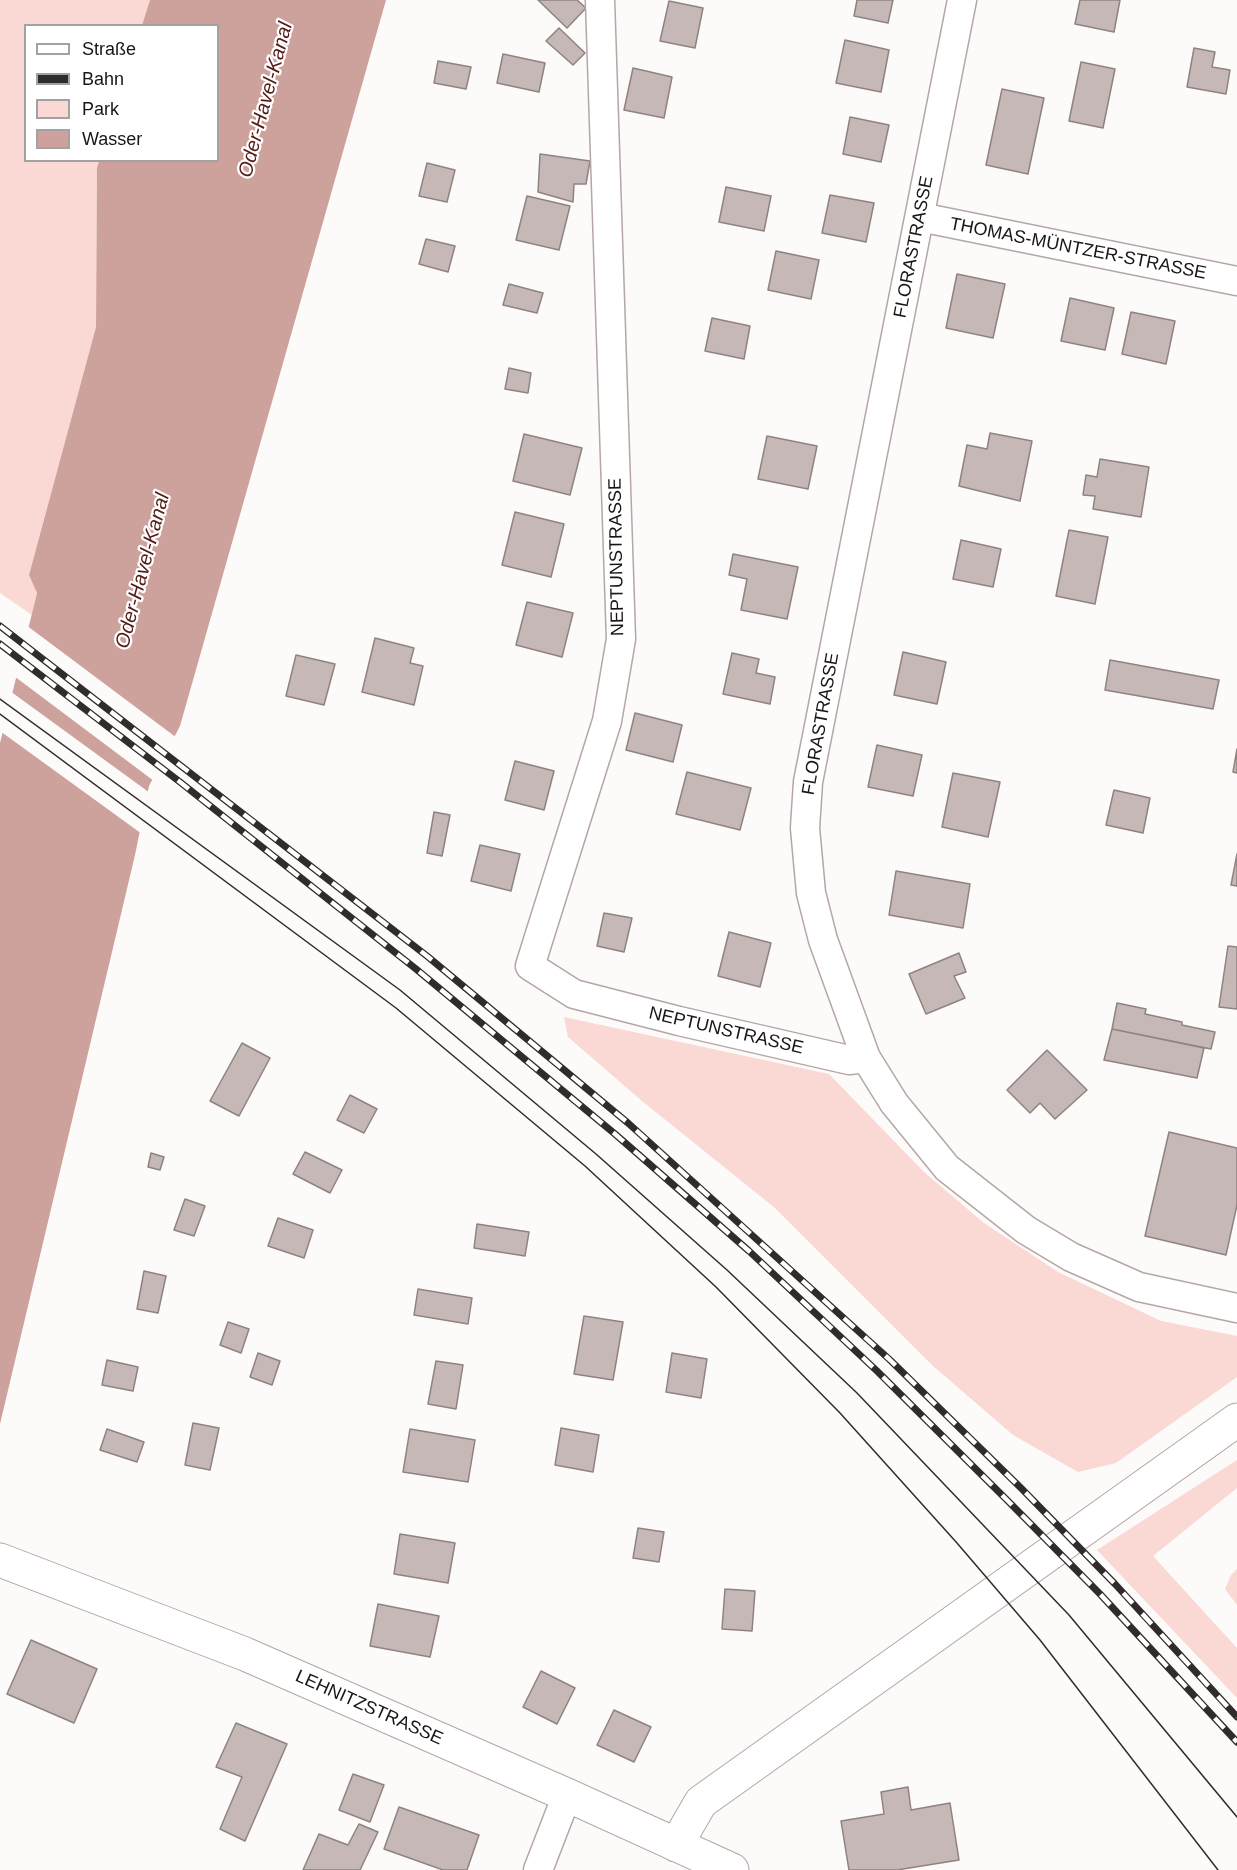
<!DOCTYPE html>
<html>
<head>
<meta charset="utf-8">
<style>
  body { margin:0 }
  #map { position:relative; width:1237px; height:1870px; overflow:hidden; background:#fdfafa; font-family:Arial,sans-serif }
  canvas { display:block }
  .legend { position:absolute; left:24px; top:24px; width:195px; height:138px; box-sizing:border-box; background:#fff; border:2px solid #a3a1a1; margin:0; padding:8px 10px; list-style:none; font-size:18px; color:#191514 }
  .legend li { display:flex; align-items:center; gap:12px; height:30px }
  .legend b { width:30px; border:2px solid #a3a1a1 }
</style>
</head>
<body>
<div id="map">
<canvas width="1237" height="1870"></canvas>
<ul class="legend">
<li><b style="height:8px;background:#fff"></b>Straße</li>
<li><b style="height:8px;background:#302c2b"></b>Bahn</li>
<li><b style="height:16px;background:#fad8d3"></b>Park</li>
<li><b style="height:16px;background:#cea29c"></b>Wasser</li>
</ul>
</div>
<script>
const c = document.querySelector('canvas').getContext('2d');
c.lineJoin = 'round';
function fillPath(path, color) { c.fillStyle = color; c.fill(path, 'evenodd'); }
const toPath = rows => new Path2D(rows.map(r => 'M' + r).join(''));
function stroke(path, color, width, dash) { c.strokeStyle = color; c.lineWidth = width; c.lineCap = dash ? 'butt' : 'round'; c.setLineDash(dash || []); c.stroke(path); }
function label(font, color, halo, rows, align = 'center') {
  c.font = font + ' Arial,sans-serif'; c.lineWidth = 4.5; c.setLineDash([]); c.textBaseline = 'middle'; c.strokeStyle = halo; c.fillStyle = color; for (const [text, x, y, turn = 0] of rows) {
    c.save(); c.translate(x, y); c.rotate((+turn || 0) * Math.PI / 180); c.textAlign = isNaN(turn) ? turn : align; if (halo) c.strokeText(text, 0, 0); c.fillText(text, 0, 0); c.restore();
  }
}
fillPath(toPath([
  [0,0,150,0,142,25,26,26,26,160,99,161,97,168,96,327,29,575,37,592,32,615,0,593],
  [564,1017,829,1074,924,1172,984,1223,1058,1272,1161,1321,1237,1336,1237,1377,1116,1463,1078,1472,1013,1435,933,1366,775,1208,642,1101,568,1037],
  [1237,1460,1237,1488,1153,1556,1237,1648,1237,1698,1097,1550],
  [1237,1569,1237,1605,1225,1589,1231,1575]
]), '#fad8d3');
fillPath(toPath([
  [150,0,386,0,180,726,149,786,135,855,0,1424,0,743,37,593,29,575,96,327,97,168,99,161,218,160,218,26,142,25]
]), '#cea29c');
fillPath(toPath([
  [26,625,177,738,154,781,14,676],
  [10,691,150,793,142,834,0,731]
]), '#fdfafa');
const building = toPath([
  [538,0,577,0,586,8,567,28,538,0],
  [857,0,893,0,888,23,854,16,857,0],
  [1080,0,1120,0,1114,32,1075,24,1080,0],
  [669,1,703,8,695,48,660,41,669,1],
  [559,28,585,53,573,65,546,41,559,28],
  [845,40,889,50,881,92,836,83,845,40],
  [1194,48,1215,52,1212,67,1230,70,1226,94,1187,87,1194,48],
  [503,54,545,63,539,92,497,83,503,54],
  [438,61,471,67,466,89,434,83,438,61],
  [1081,62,1115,69,1103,128,1069,121,1081,62],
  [633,68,672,77,664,118,624,110,633,68],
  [1002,89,1044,98,1028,174,986,165,1002,89],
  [850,117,889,125,881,162,843,154,850,117],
  [540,154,590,161,586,184,574,184,573,202,538,192,540,154],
  [427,163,455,170,447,202,419,196,427,163],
  [726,187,771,196,764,231,719,222,726,187],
  [830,195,874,203,866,242,822,233,830,195],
  [527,196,570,206,559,250,516,240,527,196],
  [426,239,455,246,448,272,419,264,426,239],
  [776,251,819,260,811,299,768,290,776,251],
  [957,274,1005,284,993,338,946,328,957,274],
  [509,284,543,293,537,313,503,305,509,284],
  [1070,298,1114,308,1105,350,1061,341,1070,298],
  [1131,312,1175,321,1166,364,1122,354,1131,312],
  [712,318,750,326,744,359,705,351,712,318],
  [509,368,531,373,528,393,505,389,509,368],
  [990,433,1032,441,1020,501,959,486,967,445,987,449,990,433],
  [524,434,582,448,570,495,513,481,524,434],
  [767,436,817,446,808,489,758,479,767,436],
  [1100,459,1149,467,1141,517,1093,509,1095,496,1083,495,1086,475,1097,477,1100,459],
  [515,512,564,524,551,577,502,565,515,512],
  [1069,530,1108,537,1095,604,1056,596,1069,530],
  [961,540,1001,549,993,587,953,579,961,540],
  [733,554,798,567,787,619,741,610,747,579,729,575,733,554],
  [527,602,573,613,562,657,516,645,527,602],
  [375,638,414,648,410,663,423,666,414,705,362,692,375,638],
  [903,652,946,662,937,704,894,695,903,652],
  [732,653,759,659,756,673,775,677,770,704,723,694,732,653],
  [296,655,335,664,324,705,286,696,296,655],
  [1110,660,1219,680,1213,709,1105,690,1110,660],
  [635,713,682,725,673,762,626,750,635,713],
  [877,745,922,755,913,796,868,787,877,745],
  [1237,749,1237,773,1233,772,1237,749],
  [515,761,554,771,544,810,505,800,515,761],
  [687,772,751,788,740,830,676,814,687,772],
  [953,773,1000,782,988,837,942,827,953,773],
  [1114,790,1150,798,1143,833,1106,825,1114,790],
  [434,812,450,815,442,856,427,853,434,812],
  [480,845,520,854,511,891,471,881,480,845],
  [1237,854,1237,886,1231,885,1237,854],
  [896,871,970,884,963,928,889,915,896,871],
  [604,913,632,918,624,952,597,946,604,913],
  [729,932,771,943,760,987,718,976,729,932],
  [1228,946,1237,947,1237,1009,1219,1007,1228,946],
  [959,953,966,972,954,976,965,998,926,1014,909,974,959,953],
  [1117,1003,1146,1009,1145,1014,1182,1022,1182,1025,1215,1032,1211,1049,1112,1029,1117,1003],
  [1112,1029,1204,1048,1197,1078,1104,1060,1112,1029],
  [242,1043,270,1058,239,1116,210,1101,242,1043],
  [1047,1050,1087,1090,1055,1119,1040,1103,1030,1113,1007,1090,1047,1050],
  [350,1095,377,1109,364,1133,337,1120,350,1095],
  [1169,1132,1237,1148,1237,1205,1226,1255,1145,1236,1169,1132],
  [305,1152,342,1170,330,1193,293,1174,305,1152],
  [151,1153,164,1157,160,1170,148,1167,151,1153],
  [185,1199,205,1206,194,1236,174,1230,185,1199],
  [278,1218,313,1230,304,1258,268,1246,278,1218],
  [477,1224,529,1232,525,1256,474,1248,477,1224],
  [144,1271,166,1276,158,1313,137,1309,144,1271],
  [418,1289,472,1298,468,1324,414,1315,418,1289],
  [584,1316,623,1322,613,1380,574,1374,584,1316],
  [228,1322,249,1329,241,1353,220,1345,228,1322],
  [258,1353,280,1361,272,1385,250,1377,258,1353],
  [672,1353,707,1359,701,1398,666,1392,672,1353],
  [107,1360,138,1367,133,1391,102,1385,107,1360],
  [436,1361,463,1365,456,1409,428,1404,436,1361],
  [193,1423,219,1428,210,1470,185,1465,193,1423],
  [561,1428,599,1435,593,1472,555,1465,561,1428],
  [107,1429,144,1442,137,1462,100,1450,107,1429],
  [410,1429,475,1440,468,1482,403,1472,410,1429],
  [638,1528,664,1532,659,1562,633,1558,638,1528],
  [400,1534,455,1543,448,1583,394,1574,400,1534],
  [725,1589,755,1591,752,1631,722,1629,725,1589],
  [378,1604,439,1616,430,1657,370,1646,378,1604],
  [31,1640,97,1669,74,1723,7,1694,31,1640],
  [541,1671,575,1688,557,1724,523,1707,541,1671],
  [614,1710,651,1727,634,1762,597,1745,614,1710],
  [236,1723,287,1744,245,1841,220,1829,242,1777,216,1767,236,1723],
  [353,1774,384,1785,370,1822,339,1810,353,1774],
  [908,1787,911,1810,950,1803,959,1860,897,1870,849,1870,841,1821,884,1814,881,1792,908,1787],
  [399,1807,479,1835,467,1870,443,1870,384,1849,399,1807],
  [359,1824,378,1832,360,1870,303,1870,319,1834,348,1845,359,1824]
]);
fillPath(building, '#c6b8b6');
stroke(building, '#8f8381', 1.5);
const street = toPath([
  [600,0,621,639,607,721,530,966,574,994,679,1021,849,1060,866,1058],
  [962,0,808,782,805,828,811,893,823,940,866,1058,894,1103,947,1168,1026,1230,1071,1257,1139,1287,1237,1308],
  [920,217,1237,281],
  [538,1870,567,1795]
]);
const secondary = toPath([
  [0,1560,245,1654,567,1795,732,1870],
  [676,1845,701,1802,1237,1420]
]);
stroke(street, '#b4a7a5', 31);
stroke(secondary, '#b4a7a5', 35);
stroke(street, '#fff', 28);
stroke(secondary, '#fff', 33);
stroke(toPath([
  [0,699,400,990,596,1154,727,1270,857,1393,1069,1615,1237,1817],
  [0,714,396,1008,585,1166,716,1287,840,1413,957,1543,1040,1640,1218,1870]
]), '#302c2b', 1.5);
const rail = toPath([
  [0,626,427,956,628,1123,889,1359,1021,1488,1115,1584,1237,1717],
  [0,644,180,782,416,969,615,1134,749,1251,877,1371,1007,1500,1100,1594,1237,1742]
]);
stroke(rail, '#302c2b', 7);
stroke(rail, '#fff', 4.5, [14]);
label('18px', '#191514', '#fff', [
  ["FLORASTRASSE",914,247,-79],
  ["THOMAS-MÜNTZER-STRASSE",1078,249,11],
  ["NEPTUNSTRASSE",617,557,-91],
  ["FLORASTRASSE",821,724,-80],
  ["NEPTUNSTRASSE",726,1031,13],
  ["LEHNITZSTRASSE",369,1708,24]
]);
label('italic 20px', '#521b17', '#fff', [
  ["Oder-Havel-Kanal",266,100,-75],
  ["Oder-Havel-Kanal",143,571,-75]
]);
</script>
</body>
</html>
